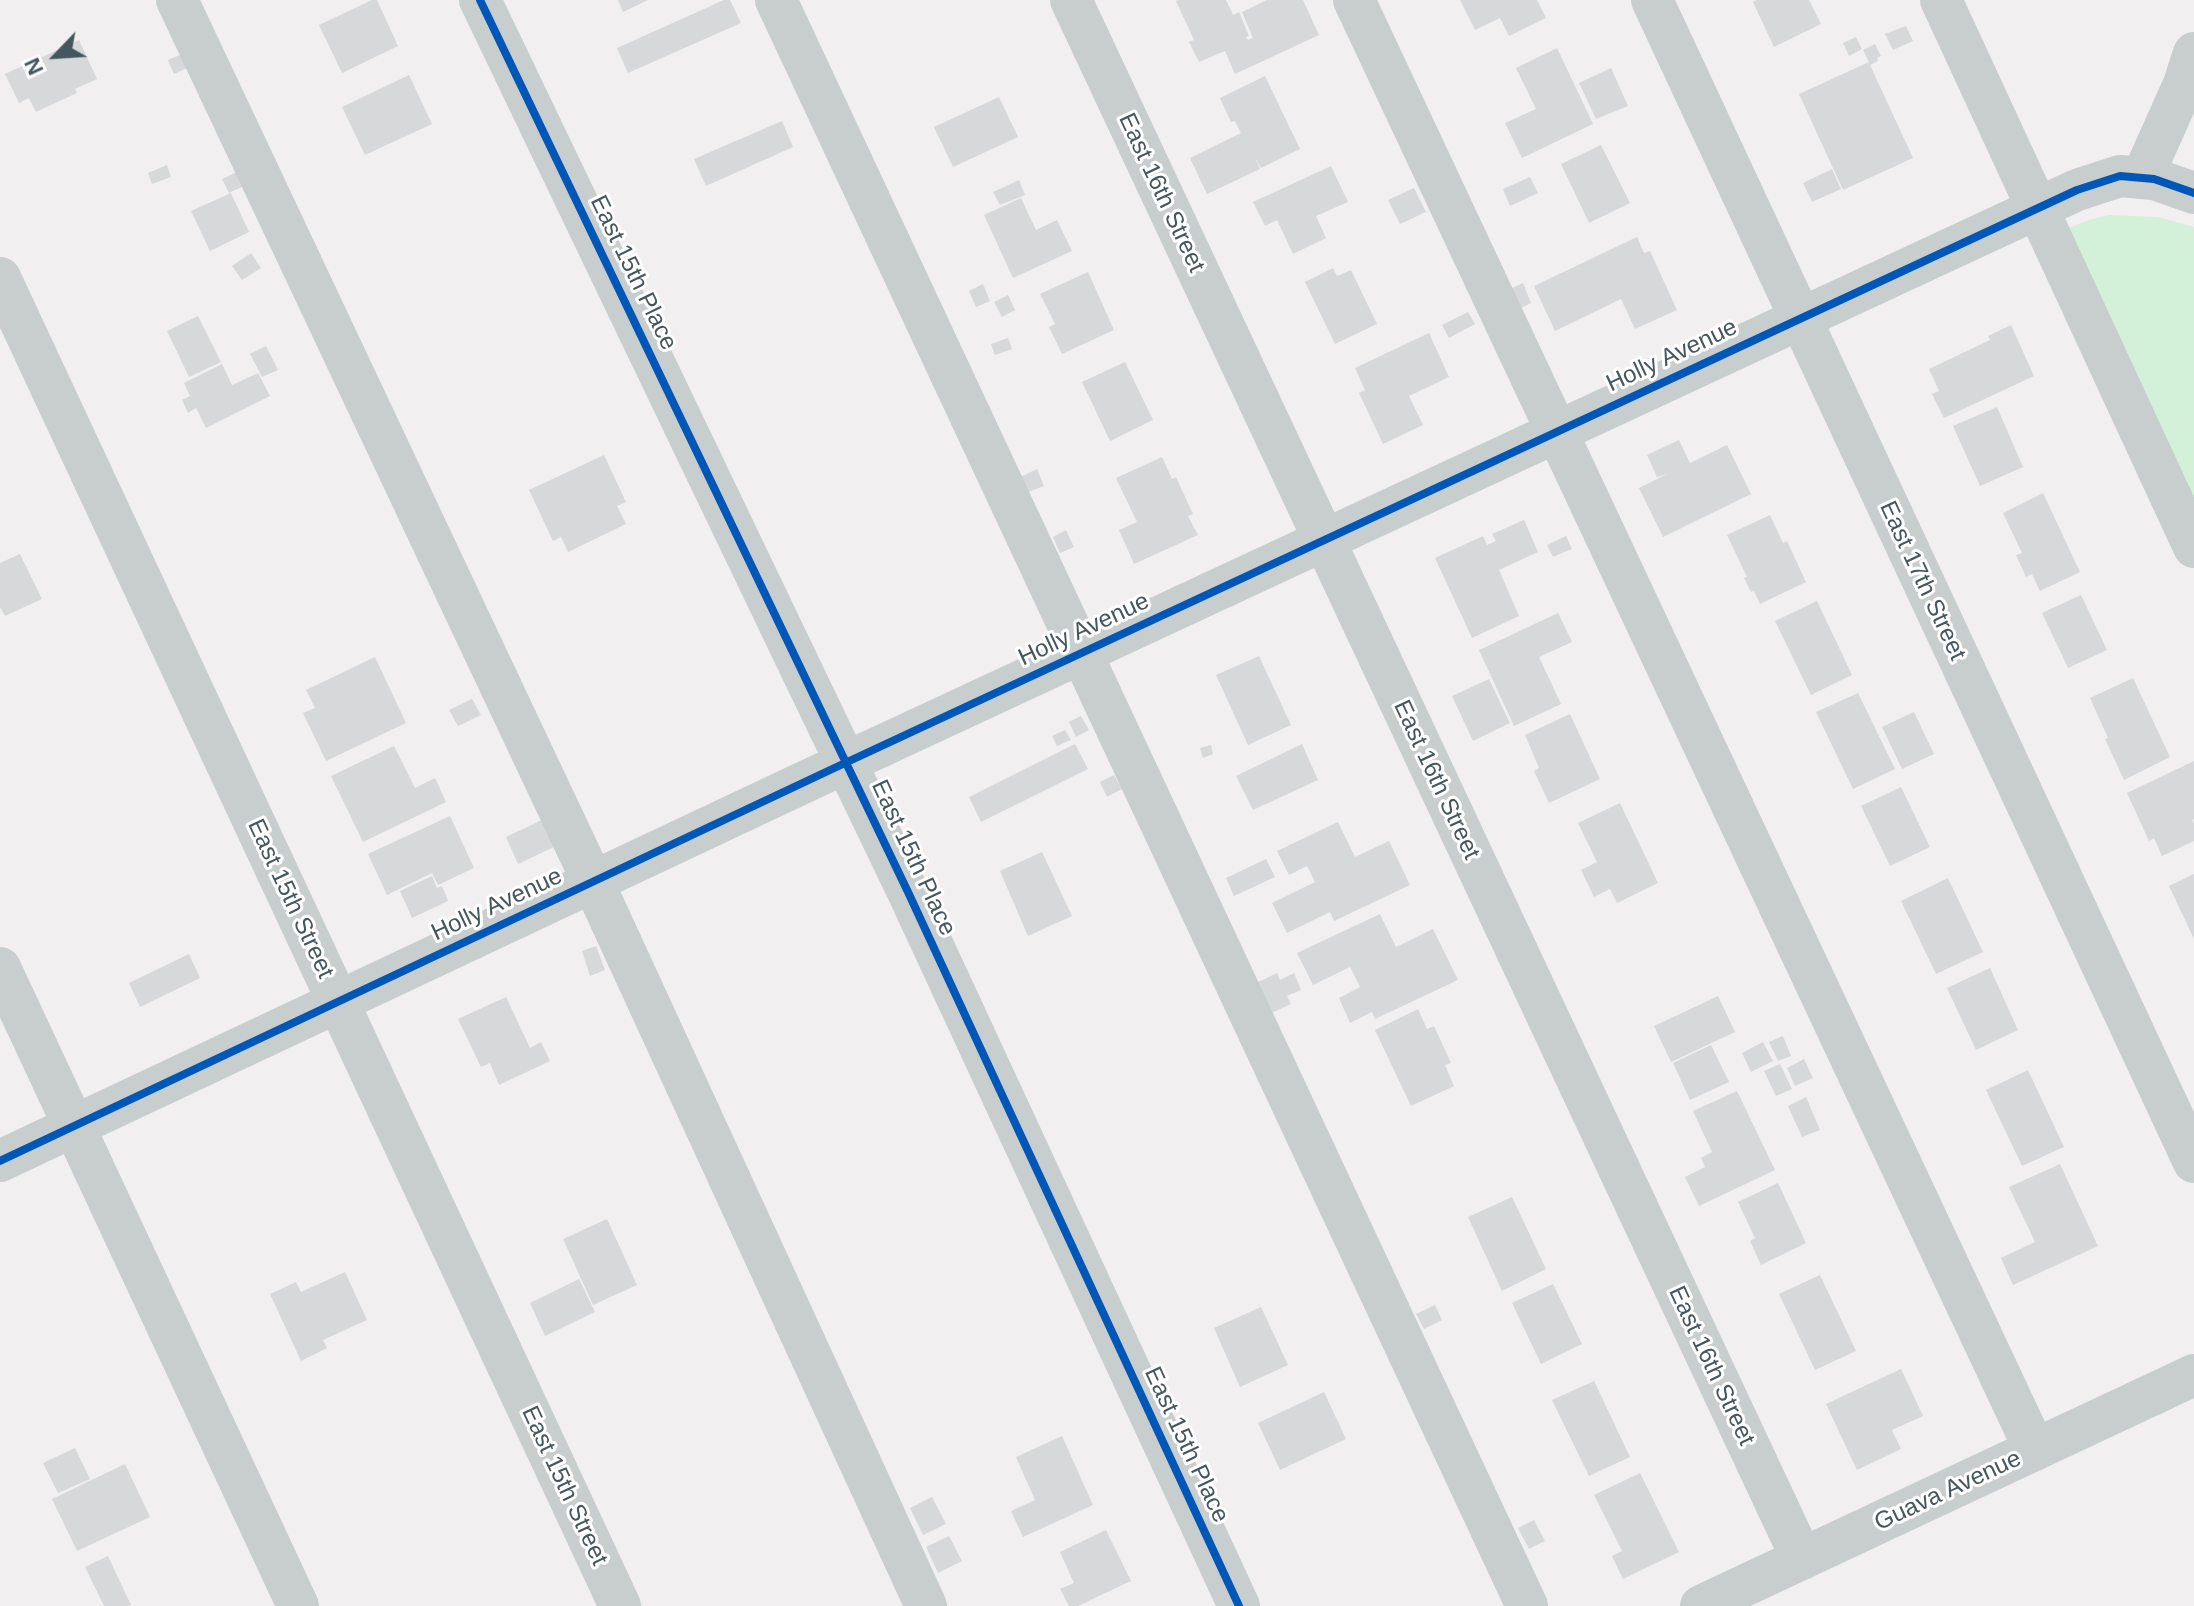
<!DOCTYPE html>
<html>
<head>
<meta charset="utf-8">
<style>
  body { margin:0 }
  #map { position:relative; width:2194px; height:1606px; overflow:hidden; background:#f1eff0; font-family:Helvetica,sans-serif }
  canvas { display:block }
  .north { position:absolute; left:16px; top:16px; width:80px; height:80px; -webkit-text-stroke:6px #fff; paint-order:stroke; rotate:245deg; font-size:22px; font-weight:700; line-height:32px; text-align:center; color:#45575e }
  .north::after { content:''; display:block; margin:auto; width:28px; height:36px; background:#45575e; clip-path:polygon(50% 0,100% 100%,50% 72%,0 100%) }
</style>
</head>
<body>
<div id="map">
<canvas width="2194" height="1606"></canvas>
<div class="north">N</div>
</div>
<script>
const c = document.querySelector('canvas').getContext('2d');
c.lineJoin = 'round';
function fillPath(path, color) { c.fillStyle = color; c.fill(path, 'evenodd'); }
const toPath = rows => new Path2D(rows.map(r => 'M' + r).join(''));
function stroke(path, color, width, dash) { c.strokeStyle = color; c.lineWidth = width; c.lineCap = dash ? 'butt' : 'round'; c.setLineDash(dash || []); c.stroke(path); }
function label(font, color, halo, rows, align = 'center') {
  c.font = font + ' Helvetica,sans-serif'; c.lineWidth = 6; c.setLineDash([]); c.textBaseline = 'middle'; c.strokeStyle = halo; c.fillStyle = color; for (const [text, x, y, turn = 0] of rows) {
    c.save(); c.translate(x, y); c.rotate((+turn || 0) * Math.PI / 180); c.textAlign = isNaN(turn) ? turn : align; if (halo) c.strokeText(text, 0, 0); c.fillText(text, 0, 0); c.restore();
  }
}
fillPath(toPath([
  [2109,215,2158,217,2194,227,2194,508,2064,230,2086,221]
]), '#d2f1d8');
fillPath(toPath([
  [372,0,377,0,398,46,342,73,319,25],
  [618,0,648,0,623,12],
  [724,0,730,0,741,23,628,73,617,48],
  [1178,0,1226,0,1233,15,1239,12,1249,36,1246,37,1248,40,1253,38,1242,12,1267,0,1303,0,1319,35,1235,74,1225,51,1199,62,1189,42,1194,40,1176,1],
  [1460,0,1537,0,1546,18,1509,36,1500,18,1475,30],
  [1757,0,1809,0,1821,24,1774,47,1753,2],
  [1906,26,1913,41,1893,50,1885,34],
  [1856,37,1862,49,1849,56,1843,43],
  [79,40,97,79,75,89,77,93,36,112,29,98,19,103,5,74],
  [1875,44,1881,56,1877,58,1878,61,1870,65,1913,158,1843,190,1799,94,1869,62,1863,50],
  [1557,48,1593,124,1522,158,1505,123,1536,109,1516,68],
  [185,53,192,66,174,74,168,60],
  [1611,68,1628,106,1596,119,1579,83],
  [409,75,432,124,365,155,342,107],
  [1265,76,1300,149,1261,168,1255,158,1260,169,1207,194,1190,158,1241,133,1235,121,1231,122,1220,98],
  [999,97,1018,137,953,167,934,127],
  [782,121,793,147,706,186,694,159],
  [1601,145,1630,203,1589,223,1561,164],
  [167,165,171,177,152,184,148,173],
  [1331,166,1348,202,1316,216,1326,238,1293,254,1277,220,1265,226,1253,202],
  [243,169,250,183,229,193,222,179],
  [1832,169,1841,189,1812,202,1803,183],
  [1530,177,1538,193,1510,206,1503,189],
  [1019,180,1025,195,1000,205,993,192],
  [1414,188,1426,212,1400,224,1388,200],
  [231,193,249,232,210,251,191,211],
  [1021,198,1036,230,1057,220,1072,251,1013,278,984,215],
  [1637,237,1644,253,1650,251,1677,310,1635,329,1621,299,1555,331,1534,286],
  [251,253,261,268,242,280,232,266],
  [1333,268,1337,276,1351,270,1377,324,1335,344,1305,282],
  [1088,272,1114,330,1062,354,1049,327,1055,324,1040,294],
  [1523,283,1531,303,1519,309,1510,289],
  [983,284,990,301,976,307,969,291],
  [1008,295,1015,310,1002,317,994,302],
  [1468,312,1475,324,1449,338,1442,325],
  [198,316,221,362,189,377,167,331],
  [2011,325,2034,376,1944,418,1932,394,1939,391,1929,369,1990,340,1988,336],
  [1429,333,1449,377,1409,396,1423,425,1383,444,1359,393,1365,390,1355,368],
  [1008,338,1012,349,995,355,991,344],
  [266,346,278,370,262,377,250,354],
  [1125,362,1153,420,1110,441,1082,382],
  [222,364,232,385,258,373,270,396,206,428,196,408,188,413,182,400,190,396,184,383],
  [1997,407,2023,467,1980,486,1953,426],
  [1679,440,1690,463,1727,445,1751,494,1663,537,1639,488,1667,474,1657,477,1647,455],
  [604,455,626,502,617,506,626,524,568,552,561,537,553,541,529,490],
  [1162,457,1172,479,1176,477,1193,514,1188,516,1198,535,1134,564,1119,530,1137,522,1116,478],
  [1037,469,1044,486,1023,494,1016,479],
  [2043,493,2080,572,2040,591,2032,574,2026,577,2016,555,2022,553,2003,513],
  [1770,515,1783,543,1787,541,1806,582,1760,604,1754,591,1751,592,1744,578,1747,577,1727,535],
  [1524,520,1538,552,1499,570,1519,616,1472,638,1435,558,1483,536,1487,545,1496,541,1492,534],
  [1066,530,1074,547,1060,553,1053,537],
  [1566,536,1572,549,1553,557,1547,545],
  [20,554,42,599,5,616,0,607,0,563],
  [2081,595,2107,650,2068,668,2042,613],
  [1817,601,1852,675,1811,695,1775,621],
  [1558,613,1572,642,1539,657,1561,704,1514,726,1479,650],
  [1259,656,1291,725,1248,745,1216,675],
  [375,657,406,723,326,761,303,713,315,708,306,690],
  [2133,678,2170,757,2124,780,2105,739,2108,738,2090,698],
  [1489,679,1510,723,1473,741,1452,696],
  [1858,693,1895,769,1853,789,1816,712],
  [472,699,481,715,458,726,449,710],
  [1914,712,1934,754,1902,769,1882,727],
  [1570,714,1600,779,1549,803,1534,771,1539,768,1525,735],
  [1081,716,1089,730,1076,737,1069,722],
  [1065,730,1071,740,1057,746,1052,736],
  [1075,744,1088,769,981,822,969,797],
  [1302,744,1318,780,1253,810,1236,776],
  [1211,745,1213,754,1203,758,1200,748],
  [394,746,415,788,435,778,446,802,363,842,331,776],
  [2194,761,2194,819,2192,820,2194,824,2194,841,2162,856,2154,838,2149,841,2127,793],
  [1114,775,1122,789,1107,797,1100,782],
  [1901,787,1930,847,1890,866,1861,806],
  [1620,803,1658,883,1617,903,1610,889,1594,897,1581,870,1597,862,1578,823],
  [450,816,474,868,438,885,432,873,387,895,368,854],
  [544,819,556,846,518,864,506,837],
  [1338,822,1355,857,1389,841,1410,885,1334,921,1330,912,1287,933,1272,903,1315,882,1307,866,1289,875,1277,851],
  [1042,852,1072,916,1028,936,1000,871],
  [1266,859,1275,877,1234,896,1226,878],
  [2194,874,2194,939,2169,886],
  [432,876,437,888,442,886,448,901,412,918,400,891],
  [1948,878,1983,952,1936,974,1901,901],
  [1380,914,1396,947,1433,929,1458,980,1375,1019,1372,1012,1350,1023,1339,998,1360,987,1350,967,1313,985,1297,953],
  [596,946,605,970,590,976,582,951],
  [189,954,200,978,140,1007,129,983],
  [1990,968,2018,1030,1976,1050,1947,988],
  [1277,973,1280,980,1294,973,1301,990,1287,996,1291,1004,1267,1015,1254,984],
  [1718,996,1735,1032,1671,1062,1654,1026],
  [506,997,530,1048,541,1042,550,1061,499,1085,490,1063,481,1067,458,1019],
  [1418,1009,1427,1029,1434,1026,1451,1063,1445,1065,1454,1086,1411,1106,1375,1030],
  [1783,1036,1791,1056,1778,1061,1769,1042],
  [1763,1042,1773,1061,1751,1072,1742,1053],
  [1711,1045,1729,1082,1690,1100,1673,1063],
  [1804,1059,1813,1078,1795,1086,1787,1068],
  [1780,1064,1792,1089,1776,1096,1764,1071],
  [2028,1070,2064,1147,2022,1166,1986,1090],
  [1737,1091,1775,1170,1699,1206,1685,1177,1705,1167,1701,1158,1712,1152,1693,1111],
  [1806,1097,1820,1130,1802,1137,1788,1106],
  [2060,1164,2098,1246,2013,1285,2001,1258,2035,1242,2009,1187],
  [1778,1183,1806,1243,1761,1265,1750,1241,1755,1238,1738,1202],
  [1512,1197,1546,1269,1502,1291,1468,1217],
  [607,1219,637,1285,593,1305,563,1239],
  [345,1272,367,1320,323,1340,327,1348,301,1361,270,1294,296,1282,301,1292],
  [1820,1275,1856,1351,1815,1370,1779,1294],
  [579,1279,595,1312,545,1336,530,1303],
  [1553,1284,1582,1344,1541,1364,1512,1303],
  [1435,1305,1442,1320,1424,1329,1416,1314],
  [1261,1307,1288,1365,1240,1387,1214,1328],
  [1901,1369,1923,1416,1892,1430,1901,1449,1857,1470,1826,1404],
  [1594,1381,1630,1457,1589,1476,1552,1400],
  [1324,1392,1346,1439,1280,1470,1258,1423],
  [1062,1436,1093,1505,1023,1537,1011,1511,1035,1500,1016,1457],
  [75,1448,90,1479,58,1493,43,1463],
  [125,1464,150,1517,77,1551,52,1499],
  [1640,1473,1679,1552,1623,1579,1612,1556,1622,1551,1594,1495],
  [932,1497,946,1524,923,1535,910,1508],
  [1534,1520,1545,1541,1529,1549,1518,1528],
  [1106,1530,1131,1581,1078,1606,1069,1606,1060,1589,1074,1583,1060,1552],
  [949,1536,962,1561,938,1573,926,1547],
  [108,1556,131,1605,128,1606,104,1606,85,1567]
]), '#d7d8da');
stroke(toPath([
  [177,0,593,882,926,1606],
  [480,0,908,892,1239,1606],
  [776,0,1527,1606],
  [1071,0,1802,1559],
  [1354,0,2035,1450],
  [1652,0,2194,1162],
  [1941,0,2194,547],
  [2142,178,2184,84,2194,53],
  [0,278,620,1606],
  [0,968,298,1606],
  [0,1161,845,763,2077,190,2120,176,2154,179,2194,193],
  [1701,1606,2194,1375]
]), '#c8cdce', 42);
stroke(toPath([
  [480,0,908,892,1239,1606],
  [0,1161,845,763,2077,190,2120,176,2154,179,2194,193]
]), '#0057b8', 8);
label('24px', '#45575e', '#fff', [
  ["East 16th Street",1161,193,65],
  ["East 15th Place",633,273,64],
  ["Holly Avenue",1672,356,-25],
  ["East 17th Street",1922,581,65],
  ["Holly Avenue",1084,630,-25],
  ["East 16th Street",1436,780,65],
  ["East 15th Place",913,858,65],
  ["East 15th Street",290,899,65],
  ["Holly Avenue",497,905,-25],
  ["East 16th Street",1711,1366,65],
  ["East 15th Place",1186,1445,65],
  ["East 15th Street",564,1486,65],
  ["Guava Avenue",1948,1491,-25]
]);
</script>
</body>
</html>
